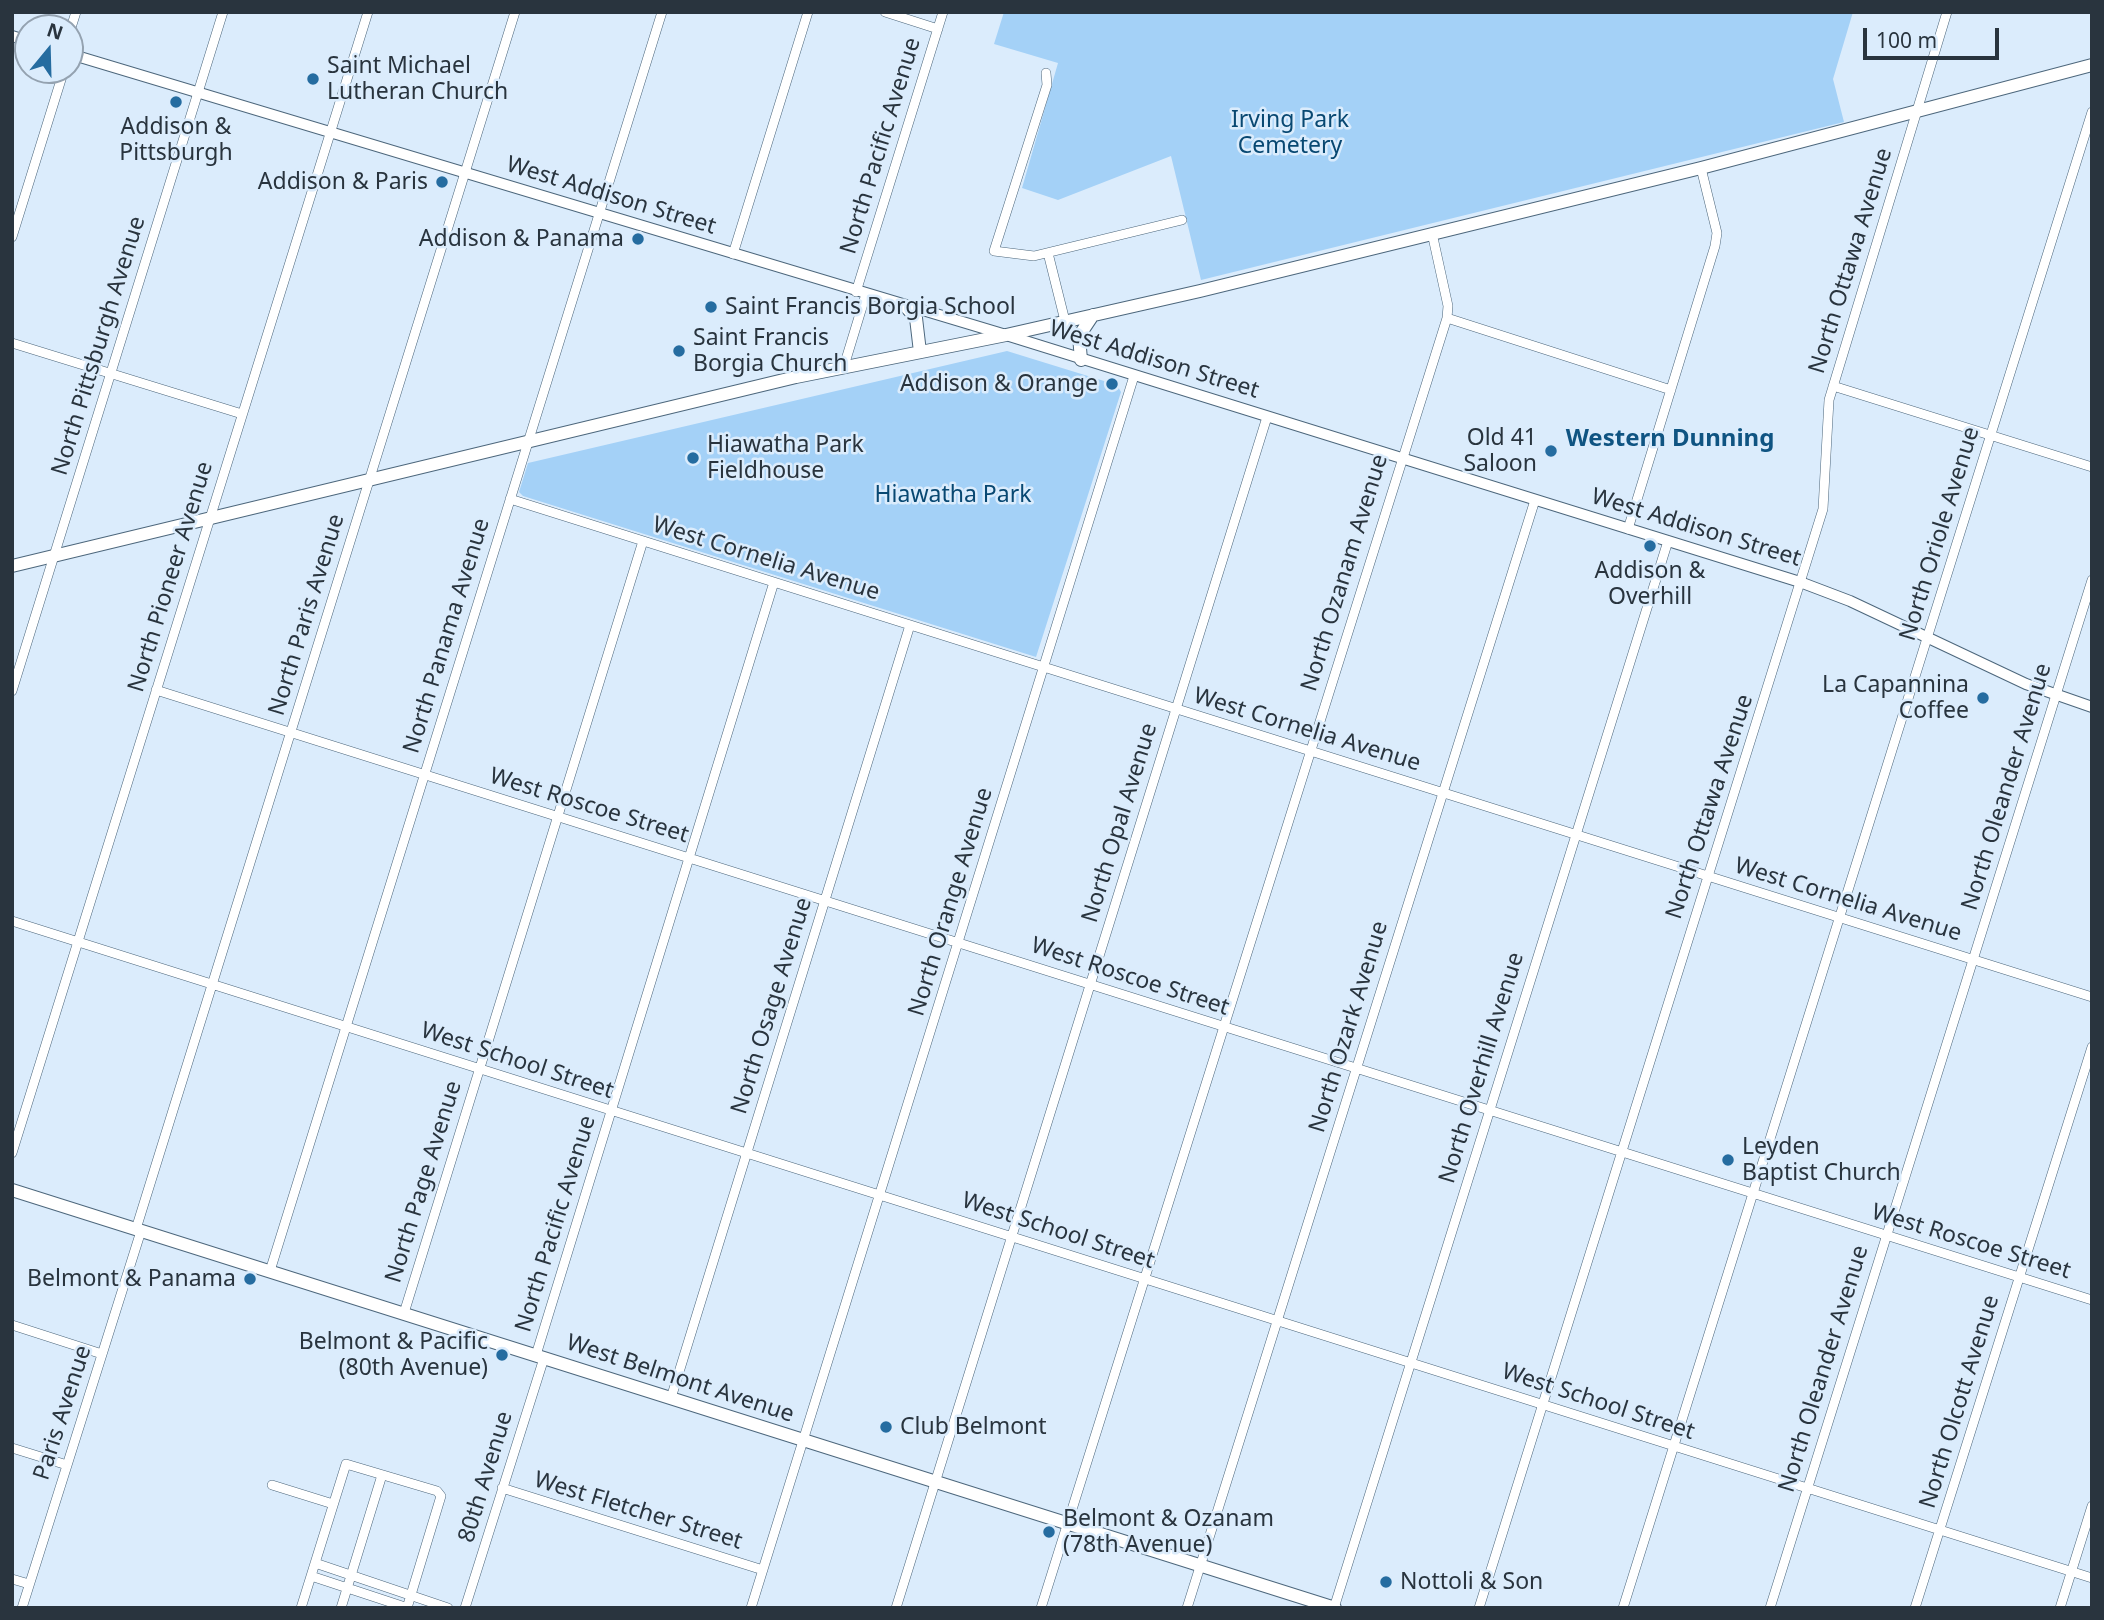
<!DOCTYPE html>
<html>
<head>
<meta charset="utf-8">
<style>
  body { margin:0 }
  #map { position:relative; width:2104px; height:1620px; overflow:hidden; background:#dbecfc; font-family:"Noto Sans",sans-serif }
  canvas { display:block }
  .frame { position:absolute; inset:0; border:14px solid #29343e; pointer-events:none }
  .north { position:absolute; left:14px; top:14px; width:70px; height:70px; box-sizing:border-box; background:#dbecfc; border:2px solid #94a2b0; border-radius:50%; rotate:19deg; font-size:19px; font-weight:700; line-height:28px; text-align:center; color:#29343e }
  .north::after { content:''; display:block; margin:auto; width:24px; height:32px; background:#256ca0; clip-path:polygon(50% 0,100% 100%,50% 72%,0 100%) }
  .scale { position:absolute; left:1863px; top:28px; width:136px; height:32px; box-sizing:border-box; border:4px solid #29343e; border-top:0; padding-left:9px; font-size:21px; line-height:24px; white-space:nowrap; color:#29343e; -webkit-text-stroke:5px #dbecfc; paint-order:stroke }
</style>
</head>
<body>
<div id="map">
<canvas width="2104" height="1620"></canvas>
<div class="frame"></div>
<div class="north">N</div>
<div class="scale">100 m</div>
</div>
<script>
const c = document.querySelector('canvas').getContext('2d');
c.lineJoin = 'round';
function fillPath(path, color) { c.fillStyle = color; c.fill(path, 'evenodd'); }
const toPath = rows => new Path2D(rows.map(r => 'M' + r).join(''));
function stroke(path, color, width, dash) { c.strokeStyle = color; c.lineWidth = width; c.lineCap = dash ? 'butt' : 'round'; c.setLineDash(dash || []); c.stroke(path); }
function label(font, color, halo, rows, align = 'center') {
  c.font = font + ' "Noto Sans",sans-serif'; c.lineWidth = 5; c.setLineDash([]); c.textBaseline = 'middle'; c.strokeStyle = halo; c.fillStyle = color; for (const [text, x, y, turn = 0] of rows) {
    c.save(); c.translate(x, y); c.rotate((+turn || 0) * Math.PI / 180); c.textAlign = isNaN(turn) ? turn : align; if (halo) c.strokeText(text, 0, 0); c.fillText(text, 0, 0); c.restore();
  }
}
fillPath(toPath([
  [1004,12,1853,12,1833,79,1844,122,1201,280,1171,156,1058,200,1022,188,1058,63,994,44],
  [1007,351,1117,385,1121,392,1036,657,523,496,519,492,528,463]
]), '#a4d1f7');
const minor = toPath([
  [885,12,938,29],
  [70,31,76,12],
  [1046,73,1047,85,994,251,1034,256,1182,220],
  [12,237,64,70],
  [1048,253,1065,321],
  [733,254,808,12],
  [856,292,943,12],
  [1447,318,1671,390],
  [12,343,242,414],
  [844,366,866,294],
  [1833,386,2092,467],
  [510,499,2092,997],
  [1628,529,1715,246,1717,233,1701,168],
  [156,690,2092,1300],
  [12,691,223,12],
  [12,921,2092,1578],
  [12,1153,368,12],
  [136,1229,515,12],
  [270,1271,662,12],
  [404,1313,643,541],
  [12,1325,102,1354],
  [536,1355,774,582],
  [671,1398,910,625],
  [12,1448,67,1465],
  [272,1485,333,1504],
  [502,1488,763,1570],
  [315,1563,448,1608],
  [311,1576,408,1608],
  [12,1579,29,1584],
  [22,1608,141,1231],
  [301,1608,346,1464,437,1491,441,1496,407,1608],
  [341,1608,382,1475],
  [465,1608,544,1358],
  [751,1608,1134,376],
  [896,1608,1267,417],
  [1041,1608,1447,318,1448,306,1432,233],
  [1187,1608,1535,500],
  [1334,1608,1668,541],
  [1479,1608,1823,509,1829,400,1947,12],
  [1623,1608,2092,112],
  [1770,1608,2092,580],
  [1915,1608,2092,1047],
  [2060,1608,2092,1506]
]);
const tertiary = toPath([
  [12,36,28,41],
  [70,54,1006,335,1800,582,1850,601,2026,684,2092,707]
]);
const secondary = toPath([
  [905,306,916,318,920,352],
  [1081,360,1079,336,1093,315],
  [12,566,796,377,1006,335,1200,291,1701,168,2092,65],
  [12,1190,1335,1608]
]);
stroke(minor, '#4d677c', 10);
stroke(tertiary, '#4d677c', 12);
stroke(secondary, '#4d677c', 14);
stroke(minor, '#fff', 9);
stroke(tertiary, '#fff', 10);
stroke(secondary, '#fff', 12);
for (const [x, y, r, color] of [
  [313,79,7,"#256ca0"],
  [176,102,7,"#256ca0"],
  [442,182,7,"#256ca0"],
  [638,239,7,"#256ca0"],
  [711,307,7,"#256ca0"],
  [679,351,7,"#256ca0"],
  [1112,384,7,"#256ca0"],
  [1551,451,7,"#256ca0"],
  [693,458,7,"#256ca0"],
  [1650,546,7,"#256ca0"],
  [1983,698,7,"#256ca0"],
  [1728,1160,7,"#256ca0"],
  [250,1279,7,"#256ca0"],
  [502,1355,7,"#256ca0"],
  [886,1427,7,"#256ca0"],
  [1049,1532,7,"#256ca0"],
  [1386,1582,7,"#256ca0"]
]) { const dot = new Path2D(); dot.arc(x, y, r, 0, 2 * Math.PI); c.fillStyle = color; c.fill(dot); stroke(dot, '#dbecfc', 2.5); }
label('23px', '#29343e', '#dbecfc', [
  ["Saint Michael",327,66],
  ["Lutheran Church",327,92],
  ["Addison &",176,127,"center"],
  ["Pittsburgh",176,153,"center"],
  ["Addison & Paris",428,182,"right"],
  ["Addison & Panama",624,239,"right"],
  ["Saint Francis Borgia School",725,307],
  ["Saint Francis",693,338],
  ["Borgia Church",693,364],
  ["Addison & Orange",1098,384,"right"],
  ["Old 41",1537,438,"right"],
  ["Saloon",1537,464,"right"],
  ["Hiawatha Park",707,445],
  ["Fieldhouse",707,471],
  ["Addison &",1650,571,"center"],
  ["Overhill",1650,597,"center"],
  ["La Capannina",1969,685,"right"],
  ["Coffee",1969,711,"right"],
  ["Leyden",1742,1147],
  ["Baptist Church",1742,1173],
  ["Belmont & Panama",236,1279,"right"],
  ["Belmont & Pacific",488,1342,"right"],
  ["(80th Avenue)",488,1368,"right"],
  ["Club Belmont",900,1427],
  ["Belmont & Ozanam",1063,1519],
  ["(78th Avenue)",1063,1545],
  ["Nottoli & Son",1400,1582]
], 'left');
label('23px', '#084872', '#dbecfc', [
  ["Irving Park",1290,120],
  ["Cemetery",1290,146],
  ["Hiawatha Park",953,495]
]);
label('23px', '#29343e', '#dbecfc', [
  ["North Pacific Avenue",881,146,-73],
  ["West Addison Street",611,196,17],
  ["North Ottawa Avenue",1851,261,-73],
  ["North Pittsburgh Avenue",99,346,-73],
  ["West Addison Street",1154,360,17],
  ["West Addison Street",1696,528,17],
  ["North Oriole Avenue",1940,534,-73],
  ["West Cornelia Avenue",766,559,17],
  ["North Ozanam Avenue",1345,573,-73],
  ["North Pioneer Avenue",171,577,-73],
  ["North Paris Avenue",307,615,-73],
  ["North Panama Avenue",447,636,-73],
  ["West Cornelia Avenue",1307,730,17],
  ["North Oleander Avenue",2007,787,-73],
  ["West Roscoe Street",589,806,17],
  ["North Ottawa Avenue",1710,807,-72],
  ["North Opal Avenue",1120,823,-73],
  ["West Cornelia Avenue",1848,900,17],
  ["North Orange Avenue",951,902,-73],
  ["West Roscoe Street",1130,977,18],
  ["North Osage Avenue",772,1006,-73],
  ["North Ozark Avenue",1349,1027,-73],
  ["West School Street",517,1061,18],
  ["North Overhill Avenue",1482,1068,-73],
  ["North Page Avenue",424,1182,-73],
  ["North Pacific Avenue",556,1224,-73],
  ["West School Street",1058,1231,18],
  ["West Roscoe Street",1971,1242,17],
  ["North Oleander Avenue",1824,1369,-73],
  ["West Belmont Avenue",680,1379,18],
  ["West School Street",1598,1402,18],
  ["North Olcott Avenue",1960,1402,-73],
  ["Paris Avenue",63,1413,-72],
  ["80th Avenue",486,1477,-73],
  ["West Fletcher Street",638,1511,17]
]);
label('bold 24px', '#0f5482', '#dbecfc', [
  ["Western Dunning",1670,439]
]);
</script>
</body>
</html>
